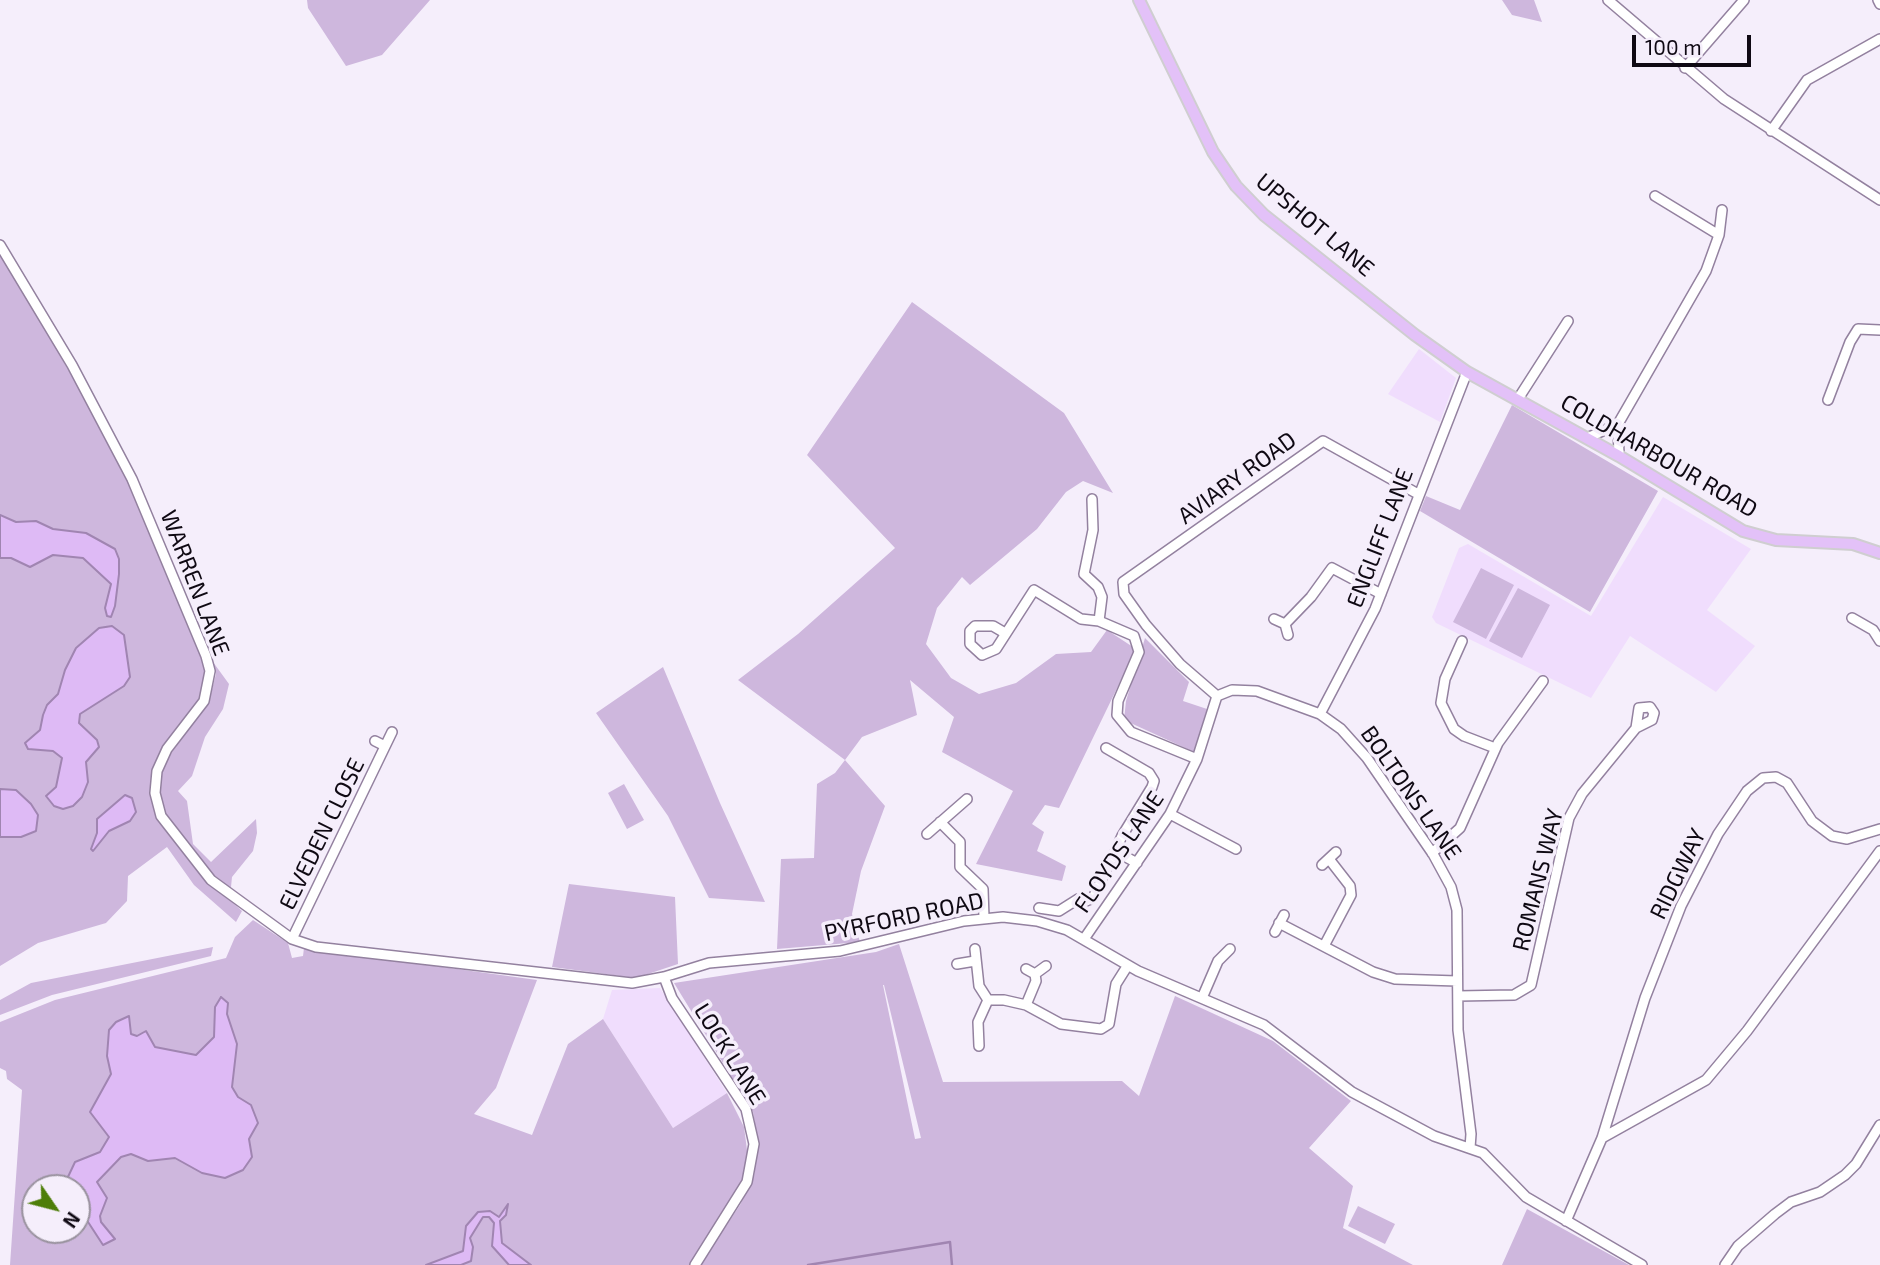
<!DOCTYPE html>
<html>
<head>
<meta charset="utf-8">
<style>
  body { margin:0 }
  #map { position:relative; width:1880px; height:1265px; overflow:hidden; background:#f5eefb; font-family:"Exo 2",sans-serif }
  canvas { display:block }
  .north { position:absolute; left:21px; top:1174px; width:70px; height:70px; box-sizing:border-box; background:#f5eefb; border:2px solid #99929e; border-radius:50%; rotate:125deg; font-size:19px; font-weight:700; line-height:28px; text-align:center; color:#0f0913 }
  .north::after { content:''; display:block; margin:auto; width:24px; height:32px; background:#4e7e09; clip-path:polygon(50% 0,100% 100%,50% 72%,0 100%) }
  .scale { position:absolute; left:1632px; top:35px; width:119px; height:32px; box-sizing:border-box; border:4px solid #0f0913; border-top:0; padding-left:9px; font-size:21px; line-height:24px; white-space:nowrap; color:#0f0913; -webkit-text-stroke:5px #f5eefb; paint-order:stroke }
</style>
</head>
<body>
<div id="map">
<canvas width="1880" height="1265"></canvas>
<div class="north">N</div>
<div class="scale">100 m</div>
</div>
<script>
const c = document.querySelector('canvas').getContext('2d');
c.lineJoin = 'round';
function fillPath(path, color) { c.fillStyle = color; c.fill(path, 'evenodd'); }
const toPath = rows => new Path2D(rows.map(r => 'M' + r).join(''));
function stroke(path, color, width, dash) { c.strokeStyle = color; c.lineWidth = width; c.lineCap = dash ? 'butt' : 'round'; c.setLineDash(dash || []); c.stroke(path); }
function label(font, color, halo, rows, align = 'center') {
  c.font = font + ' "Exo 2",sans-serif'; c.lineWidth = 7; c.setLineDash([]); c.textBaseline = 'middle'; c.strokeStyle = halo; c.fillStyle = color; for (const [text, x, y, turn = 0] of rows) {
    c.save(); c.translate(x, y); c.rotate((+turn || 0) * Math.PI / 180); c.textAlign = isNaN(turn) ? turn : align; if (halo) c.strokeText(text, 0, 0); c.fillText(text, 0, 0); c.restore();
  }
}
fillPath(toPath([
  [1419,349,1456,378,1440,422,1388,394],
  [1663,497,1751,549,1707,610,1755,646,1716,692,1630,636,1591,698,1436,623,1432,617,1459,548,1468,544,1591,616],
  [660,988,727,1093,673,1128,603,1019,612,990]
]), '#f0ddfd');
fillPath(toPath([
  [307,0,430,0,382,55,346,66,308,8],
  [1502,0,1534,0,1542,22,1512,15],
  [0,251,121,462,193,627,207,673,202,697,156,763,153,773,158,818,200,873,242,911,236,922,194,885,167,847,128,876,127,901,106,923,38,943,0,966],
  [912,302,1064,413,1113,493,1083,481,1066,492,1037,529,970,585,962,577,937,608,926,644,951,678,979,694,1016,683,1056,654,1091,652,1107,630,1136,649,1059,808,1045,805,1032,824,1044,832,1037,851,1066,866,1062,881,976,864,1013,791,942,752,954,717,910,680,917,715,862,737,845,760,885,806,861,871,852,914,860,942,777,949,781,859,814,858,817,784,835,773,845,760,738,680,798,634,895,548,807,455],
  [1512,405,1658,491,1590,612,1420,511,1426,496,1460,510],
  [1481,568,1514,585,1486,639,1453,622],
  [1518,588,1550,605,1522,658,1489,641],
  [1145,638,1189,682,1183,701,1207,709,1194,752,1124,720,1126,701],
  [213,662,229,684,223,709,205,737,192,776,178,791,187,801,193,844,211,862,256,819,257,833,253,851,232,877,231,887,223,886,204,868,165,814,159,791,162,766,209,701,216,674],
  [663,667,720,803,765,902,709,898,668,816,596,713],
  [624,784,644,820,627,829,608,793],
  [569,884,675,897,678,964,636,978,552,967],
  [253,920,288,943,292,958,303,956,304,948,537,980,496,1088,474,1114,532,1135,568,1044,603,1019,673,1128,727,1093,744,1127,750,1173,689,1265,10,1265,22,1090,7,1079,6,1071,0,1068,0,1022,55,1000,226,958,235,937],
  [35,1188,77,1188,77,1230,35,1230],
  [899,944,943,1082,1122,1081,1139,1096,1175,996,1273,1041,1351,1101,1309,1148,1353,1186,1343,1228,1413,1265,700,1265,740,1205,754,1176,758,1143,753,1112,674,983,876,952],
  [883,985,884,985,921,1138,915,1139],
  [213,947,211,956,52,995,0,1015,0,1000,31,983],
  [1358,1206,1395,1224,1385,1244,1348,1226],
  [1527,1209,1629,1265,1502,1265]
]), '#ceb7dd');
const water = toPath([
  [0,515,16,522,36,521,53,529,86,533,115,549,119,559,119,574,115,606,111,617,107,616,105,608,111,584,83,558,53,555,30,567,11,558,0,558,0,515],
  [112,626,124,635,130,677,124,686,80,714,79,723,97,740,99,747,86,762,88,782,82,797,73,806,63,809,54,806,46,796,56,787,62,758,53,751,28,749,25,743,40,730,43,715,47,705,58,694,65,670,76,648,99,628,112,626],
  [0,789,16,790,31,804,38,815,36,831,21,837,0,837,0,789],
  [125,795,132,798,136,812,130,821,109,831,93,851,91,849,97,833,97,819,125,795],
  [221,997,228,1003,227,1014,237,1044,232,1087,238,1097,251,1105,258,1123,249,1139,252,1157,243,1170,225,1178,202,1173,175,1158,148,1161,131,1154,121,1157,97,1182,107,1198,100,1216,101,1222,115,1239,103,1245,77,1205,77,1188,68,1188,67,1179,75,1162,100,1152,109,1137,90,1112,111,1074,107,1056,109,1030,116,1022,129,1016,131,1034,137,1036,146,1031,155,1047,196,1055,214,1037,215,1007,221,997],
  [508,1204,506,1215,500,1221,502,1243,531,1265,509,1265,492,1246,494,1223,489,1217,483,1217,470,1238,473,1247,471,1261,461,1265,426,1265,463,1251,466,1226,478,1212,490,1211,499,1217,508,1204]
]);
fillPath(water, '#debaf5');
stroke(water, '#a085b1', 2);
stroke(toPath([
  [808,1265,950,1242,952,1265]
]), '#a085b1', 2.5);
const minor = toPath([
  [1608,0,1724,99,1880,200],
  [1878,0,1880,4],
  [1685,68,1744,0],
  [1771,131,1807,80,1880,39],
  [1655,196,1719,235],
  [0,245,72,365,132,479,206,656,210,671,204,701,167,749,157,771,155,793,161,816,211,880,292,939,316,947,632,983,664,977,709,963,840,951,964,921,1003,917,1037,921,1067,930,1138,971,1264,1025,1352,1092,1434,1136,1483,1153,1526,1197,1642,1265],
  [1518,399,1568,321],
  [1828,400,1850,342,1858,329,1880,330],
  [1587,438,1618,424],
  [1619,456,1618,424,1706,271,1719,235,1722,210],
  [1092,499,1093,530,1084,574,1098,587,1102,597,1099,621],
  [1852,618,1873,630,1880,641],
  [1274,619,1285,624,1288,635],
  [1285,624,1311,597,1332,568,1381,594],
  [1005,633,993,626,975,626,970,631,970,644,982,655,996,649,1034,590,1081,619,1099,621,1134,636,1139,652,1118,701,1117,715,1131,732,1197,759],
  [1462,641,1445,679,1441,703,1454,729,1464,736,1495,748],
  [1217,696,1180,664,1146,625,1124,594,1123,582,1323,441,1418,494],
  [1320,714,1375,609,1467,372],
  [375,741,385,746],
  [1170,814,1236,849],
  [940,822,960,842,960,867,983,889,984,918],
  [927,834,967,799],
  [1115,851,1137,863],
  [1432,853,1460,828,1498,743,1543,681],
  [1322,865,1336,852],
  [1039,908,1059,911,1078,899,1086,901,1093,898,1122,836,1152,787,1154,781,1149,773,1106,748],
  [1279,923,1373,972,1395,979,1457,981],
  [1275,932,1284,915],
  [292,939,392,732],
  [1084,939,1170,814,1197,759,1217,696,1232,690,1257,691,1320,714,1341,729,1367,758,1433,854,1451,887,1457,910,1458,1030,1471,1134,1470,1148],
  [1324,946,1351,895,1350,886,1329,859],
  [975,949,979,986,988,1000,978,1022,979,1046],
  [957,964,975,961],
  [1026,969,1035,974,1046,966],
  [664,977,672,998,746,1109,754,1144,747,1182,695,1265],
  [1458,996,1514,995,1531,985,1569,818,1582,794,1636,728,1639,708,1650,707,1654,713,1652,720,1636,728],
  [1202,998,1218,961,1230,949],
  [988,1000,1004,1000,1026,1005,1061,1024,1101,1029,1109,1024,1116,984,1128,965],
  [1026,1005,1036,981,1035,974],
  [1602,1138,1706,1080,1747,1031,1880,851],
  [1566,1221,1602,1138,1645,998,1681,906,1718,834,1747,791,1763,778,1776,777,1787,783,1812,821,1832,836,1847,839,1880,829],
  [1725,1265,1738,1246,1775,1214,1791,1202,1820,1192,1845,1175,1856,1164,1880,1125]
]);
const major = toPath([
  [1139,0,1213,152,1236,186,1264,215,1415,335,1467,372,1619,456,1743,531,1776,540,1853,544,1880,553]
]);
stroke(minor, '#93819f', 12);
stroke(major, '#cfced0', 14);
stroke(minor, '#fff', 9);
stroke(major, '#e3c1f8', 10);
label('23px', '#0f0913', '#f5eefb', [
  ["UPSHOT LANE",1315,225,40],
  ["COLDHARBOUR ROAD",1659,456,30],
  ["AVIARY ROAD",1237,478,-36],
  ["ENGLIFF LANE",1380,538,-69],
  ["WARREN LANE",195,583,69],
  ["BOLTONS LANE",1411,793,55],
  ["ELVEDEN CLOSE",322,834,-64],
  ["FLOYDS LANE",1119,852,-56],
  ["RIDGWAY",1678,874,-64],
  ["ROMANS WAY",1538,880,-76],
  ["PYRFORD ROAD",904,917,-12],
  ["LOCK LANE",730,1054,58]
]);
</script>
</body>
</html>
